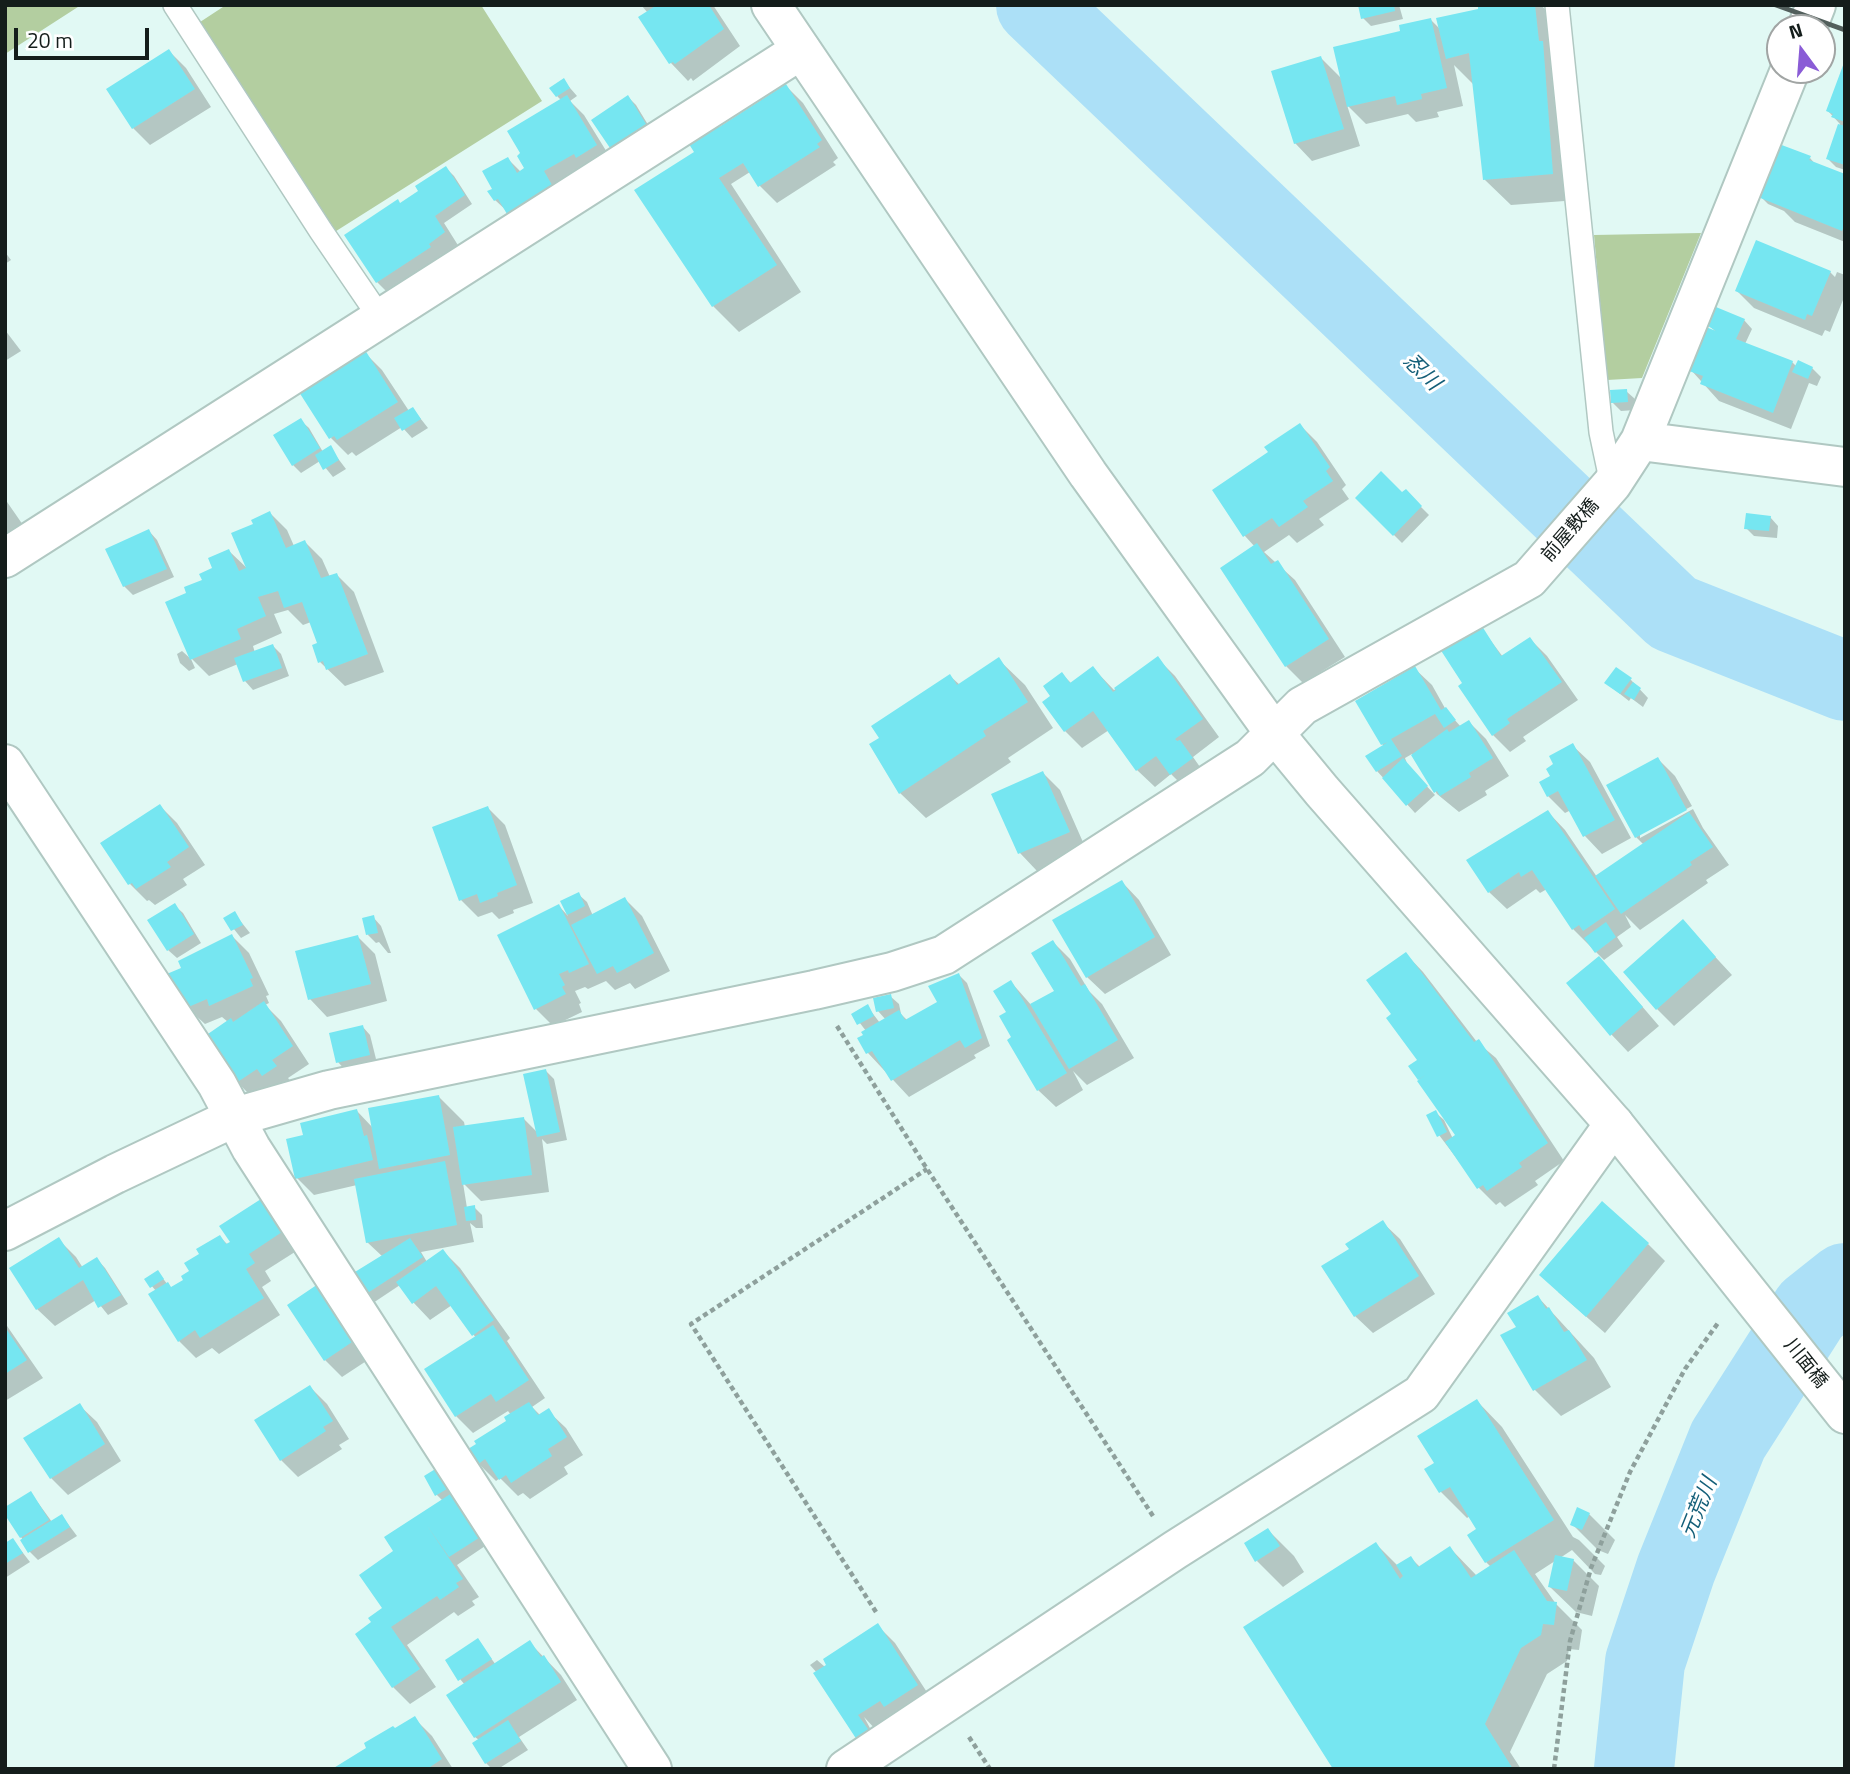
<!DOCTYPE html>
<html>
<head>
<meta charset="utf-8">
<style>
  body { margin:0 }
  #map { position:relative; width:1850px; height:1774px; overflow:hidden; background:#e1f9f4; font-family:"Titillium Web",sans-serif }
  canvas { display:block }
  .frame { position:absolute; inset:0; border:7px solid #141d1b; pointer-events:none }
  .north { position:absolute; left:1766px; top:14px; width:70px; height:70px; box-sizing:border-box; background:#fff; border:2px solid #a1a5a4; border-radius:50%; rotate:344deg; font-size:19px; font-weight:700; line-height:28px; text-align:center; color:#141d1b }
  .north::after { content:''; display:block; margin:auto; width:24px; height:32px; background:#8a5cd6; clip-path:polygon(50% 0,100% 100%,50% 72%,0 100%) }
  .scale { position:absolute; left:14px; top:28px; width:135px; height:32px; box-sizing:border-box; border:4px solid #141d1b; border-top:0; padding-left:9px; font-size:21px; line-height:24px; white-space:nowrap; color:#141d1b; -webkit-text-stroke:5px #fff; paint-order:stroke }
</style>
</head>
<body>
<div id="map">
<canvas width="1850" height="1774"></canvas>
<div class="frame"></div>
<div class="north">N</div>
<div class="scale">20 m</div>
</div>
<script>
const c = document.querySelector('canvas').getContext('2d');
c.lineJoin = 'round';
function fillPath(path, color) { c.fillStyle = color; c.fill(path, 'evenodd'); }
const toPath = rows => new Path2D(rows.map(r => 'M' + r).join(''));
function stroke(path, color, width, dash) { c.strokeStyle = color; c.lineWidth = width; c.lineCap = dash ? 'butt' : 'round'; c.setLineDash(dash || []); c.stroke(path); }
function label(font, color, halo, rows, align = 'center') {
  c.font = font + ' "Titillium Web","Noto Sans JP",sans-serif'; c.lineWidth = 6; c.setLineDash([]); c.textBaseline = 'middle'; c.strokeStyle = halo; c.fillStyle = color; for (const [text, x, y, turn = 0] of rows) {
    c.save(); c.translate(x, y); c.rotate((+turn || 0) * Math.PI / 180); c.textAlign = isNaN(turn) ? turn : align; if (halo) c.strokeText(text, 0, 0); c.fillText(text, 0, 0); c.restore();
  }
}
fillPath(toPath([
  [5,5,81,5,5,54],
  [226,5,481,5,542,101,333,233,197,24],
  [1701,233,1642,378,1607,380,1594,235]
]), '#b3cea0');
fillPath(toPath([
  [641,5,713,5,740,46,693,81,691,78,688,81,671,63,640,18,648,13],
  [1360,5,1399,5,1403,19,1371,26,1363,18],
  [1479,5,1541,5,1559,24,1578,200,1511,205,1485,180,1474,85,1454,65,1463,106,1437,112,1439,117,1416,122,1408,114,1366,124,1347,105,1360,146,1312,161,1295,143,1321,58,1342,79,1402,32,1431,20,1441,30,1480,11],
  [169,51,186,68,211,107,150,145,133,128],
  [1845,66,1845,170,1836,167,1828,159,1840,124,1828,111],
  [564,81,577,96,570,101,584,115,613,162,509,213,495,200,494,189,508,159,521,172,527,169,562,101,557,96],
  [786,86,803,103,838,158,833,162,836,165,777,203,760,186,750,172,731,184,801,292,739,332,713,306,696,152,720,128],
  [628,97,636,105,653,133,620,155,594,120],
  [1810,158,1816,165,1845,176,1845,242,1795,222,1784,211,1768,204,1760,196],
  [446,168,454,176,472,204,444,223,461,250,395,300,377,282,347,235,418,193],
  [5,252,11,260,5,264],
  [1830,272,1835,277,1837,272,1845,275,1845,295,1830,332,1825,330,1822,336,1754,308,1737,291],
  [1744,320,1752,329,1745,344,1792,362,1796,366,1798,362,1812,368,1821,377,1817,386,1809,383,1791,429,1719,401,1691,370,1717,333,1710,326],
  [5,330,21,351,5,361],
  [365,353,382,370,409,411,413,409,428,428,412,438,402,427,356,456,352,452,348,455,331,438],
  [1626,391,1635,399,1635,410,1621,411,1612,402],
  [300,420,309,428,323,452,330,448,346,469,333,477,320,461,301,473,293,465],
  [1300,425,1317,442,1346,485,1342,489,1349,499,1319,519,1324,525,1297,543,1289,535,1264,552,1295,580,1345,657,1303,683,1286,666,1222,568,1255,547,1245,536,1214,491,1271,453],
  [1406,492,1429,515,1402,543,1357,498,1402,494],
  [5,499,23,525,5,536],
  [270,513,287,530,294,546,305,542,322,559,330,577,337,575,354,592,384,672,345,686,320,662,319,645,311,622,303,625,288,610,274,614,282,633,253,646,255,653,273,646,281,654,289,676,253,690,245,681,238,664,209,676,192,659,189,594,204,581,229,551,249,570,255,525],
  [1770,517,1778,526,1777,538,1754,536,1746,528],
  [149,531,157,540,174,577,133,595,124,586],
  [1479,625,1503,657,1530,639,1547,656,1578,700,1523,737,1526,741,1510,752,1493,735,1464,683],
  [182,651,191,659,195,668,189,671,180,663,177,654],
  [1158,659,1175,676,1219,737,1193,757,1200,767,1179,782,1171,774,1155,787,1137,770,1109,730,1082,748,1065,731,1053,697,1062,674,1072,684,1093,668,1114,690],
  [999,660,1025,685,1053,728,1008,758,1011,762,926,818,900,793,950,676,960,685],
  [1414,668,1432,685,1446,710,1461,727,1469,722,1486,739,1509,776,1485,791,1487,795,1459,812,1437,794,1412,754,1405,758,1408,766,1435,795,1415,813,1377,771,1384,746,1382,744],
  [1616,669,1631,680,1648,698,1643,707,1631,698,1629,701,1606,683],
  [1572,745,1590,762,1631,838,1602,854,1585,836,1571,810,1565,813,1548,796],
  [1658,759,1675,776,1692,806,1640,834,1640,838,1693,809,1703,828,1729,865,1706,880,1708,883,1640,930,1625,915,1631,927,1617,937,1623,946,1604,960,1573,929,1547,889,1540,893,1536,889,1507,909,1489,892,1548,812,1565,830,1597,877,1644,845,1636,837],
  [1043,773,1060,790,1086,849,1037,871,1020,853,994,794],
  [160,806,177,823,205,865,183,879,187,885,155,905,149,900,147,901,130,884],
  [488,808,505,825,533,903,513,910,514,913,499,919,492,912,478,917,461,900],
  [1122,882,1139,900,1171,955,1105,994,1087,977],
  [578,894,587,902,593,916,625,899,642,916,670,971,635,989,630,983,615,990,606,981,588,989,585,987,575,991,581,1003,579,1004,582,1012,553,1026,536,1009,559,906,568,916,562,902],
  [174,905,183,913,201,943,177,958,168,950,149,921],
  [234,913,250,933,241,938,226,919],
  [373,917,381,926,391,953,388,953,379,942,376,943,368,935],
  [1683,922,1732,975,1674,1026,1657,1009],
  [232,936,249,953,269,995,266,996,269,1003,265,1005,281,1021,309,1064,288,1078,293,1084,254,1099,237,1082,228,1022,222,1017,205,1024,171,993,183,968],
  [358,937,375,954,387,1001,327,1017,310,999],
  [1053,942,1070,959,1089,991,1102,1004,1134,1058,1087,1085,1073,1071,1083,1090,1056,1107,1038,1090,1014,1038,1008,1013,1011,982,1032,1006,1056,991],
  [1406,954,1423,972,1477,1042,1496,1058,1564,1161,1535,1181,1538,1185,1505,1207,1500,1202,1496,1205,1479,1188,1439,1135,1435,1112,1444,1120,1453,1139,1458,1136,1419,1079,1423,1068,1393,1015],
  [959,975,967,983,990,1046,974,1055,976,1058,909,1097,868,1053,866,1031,853,1014,867,1006,880,1023,886,1020,878,1011,890,996,899,1004,901,1014,908,1021,939,1002],
  [1616,976,1659,1026,1628,1052,1611,1034],
  [362,1026,370,1035,377,1063,346,1071,338,1062],
  [545,1070,554,1079,567,1140,547,1144,542,1139,549,1192,481,1201,463,1183,467,1208,474,1207,482,1215,483,1228,476,1228,470,1223,474,1242,421,1252,427,1262,443,1251,460,1268,510,1338,507,1341,545,1398,532,1407,541,1416,548,1411,566,1428,583,1455,564,1467,568,1474,530,1499,523,1493,518,1496,500,1478,496,1481,479,1464,511,1415,508,1411,473,1433,456,1416,476,1338,452,1305,430,1320,413,1302,400,1285,373,1303,365,1294,383,1257,367,1242,357,1185,314,1195,297,1178,305,1137,357,1111,373,1128,438,1096,464,1122,465,1127,524,1119,538,1133],
  [261,1201,278,1218,298,1250,265,1271,271,1281,262,1287,280,1315,219,1354,212,1348,196,1358,179,1341,156,1291,146,1279,158,1272,171,1289,185,1280,202,1254,220,1237,228,1245],
  [1382,1222,1400,1239,1435,1294,1373,1333,1355,1316,1351,1250],
  [58,1239,76,1257,83,1268,97,1259,105,1268,128,1304,108,1315,96,1300,55,1326,37,1309],
  [1648,1244,1665,1261,1605,1333,1558,1292],
  [324,1283,380,1352,342,1377,325,1360],
  [1538,1297,1594,1358,1611,1387,1561,1416,1535,1390,1518,1327],
  [5,1323,43,1378,5,1401],
  [310,1387,327,1404,349,1439,339,1445,342,1449,298,1477,281,1460],
  [1477,1401,1502,1427,1573,1537,1579,1540,1605,1566,1601,1575,1595,1574,1572,1550,1560,1558,1573,1560,1599,1586,1592,1616,1576,1612,1550,1587,1555,1561,1535,1574,1556,1604,1582,1630,1579,1650,1569,1649,1567,1661,1547,1674,1510,1752,1521,1769,1335,1769,1376,1544,1398,1566,1411,1558,1420,1567,1450,1548,1477,1576,1491,1567,1486,1562,1479,1530,1470,1516,1467,1518,1441,1492,1436,1464],
  [79,1405,97,1422,121,1461,68,1495,51,1478],
  [453,1473,491,1542,457,1565,479,1597,472,1601,475,1605,458,1616,454,1612,407,1645,436,1687,410,1704,393,1687,374,1623,384,1609,396,1552,443,1501,436,1494],
  [31,1493,52,1522,62,1516,77,1536,38,1560,30,1552,21,1537],
  [1589,1514,1615,1540,1608,1554,1598,1550,1572,1524],
  [1268,1530,1294,1556,1304,1572,1283,1587,1257,1561],
  [13,1540,30,1562,5,1578,5,1545],
  [878,1626,895,1643,934,1703,877,1731,864,1717,877,1741,810,1665,817,1660,832,1673],
  [478,1641,496,1665,530,1643,561,1675,577,1700,519,1737,528,1750,498,1769,492,1769,486,1763,479,1740,475,1737,465,1685,460,1679],
  [415,1719,432,1736,453,1769,336,1769]
]), '#0003');
stroke(toPath([
  [1036,5,1673,613,1845,681],
  [1634,1769,1645,1662,1676,1569,1728,1440,1811,1310,1845,1283]
]), '#ace0f7', 80);
fillPath(toPath([
  [657,5,709,5,724,29,675,64,673,62,669,64,638,17],
  [1358,5,1394,5,1395,11,1361,19],
  [1478,5,1535,5,1539,41,1543,41,1553,174,1483,180,1469,53,1446,59,1436,18,1478,9],
  [1431,18,1447,88,1421,94,1422,99,1397,105,1395,96,1347,107,1333,47,1400,31,1399,25],
  [169,49,195,89,132,129,106,89],
  [1321,56,1344,129,1294,144,1271,71],
  [1845,60,1845,122,1831,117,1833,114,1826,111],
  [564,78,570,88,556,97,549,88],
  [786,84,822,140,817,144,820,147,758,187,743,163,719,178,777,265,712,307,634,190,694,152,687,141,716,122,719,127],
  [567,95,597,145,576,158,574,154,544,171,556,192,510,219,498,199,494,201,487,191,492,189,482,171,508,157,517,173,524,168,517,156,520,153,507,131],
  [628,95,646,124,610,148,591,120],
  [1838,124,1845,126,1845,165,1826,159],
  [1779,144,1811,156,1809,160,1845,174,1845,223,1842,231,1758,197],
  [446,166,465,195,435,216,445,232,429,244,431,247,376,283,344,235,398,199,400,203,418,191,415,186],
  [1756,240,1831,271,1812,316,1807,314,1805,320,1735,291],
  [1716,307,1745,319,1736,339,1793,361,1773,413,1700,384,1703,376,1689,371,1706,327,1716,331,1708,326],
  [365,350,398,402,337,440,334,436,329,439,299,392],
  [1798,360,1813,367,1808,379,1792,372],
  [1627,389,1628,402,1611,403,1610,390],
  [413,407,421,419,402,431,394,418],
  [301,418,320,448,292,466,273,435],
  [1300,423,1330,467,1326,471,1333,481,1303,501,1308,507,1279,527,1272,518,1243,537,1212,490,1268,452,1264,447],
  [331,445,339,460,323,470,315,455],
  [1381,471,1402,492,1406,489,1422,506,1393,536,1355,498],
  [270,511,286,548,305,540,321,578,337,573,368,654,326,670,323,661,318,663,312,645,317,643,302,602,284,608,278,591,258,597,266,616,237,629,241,639,190,660,165,602,186,593,184,587,202,580,199,574,212,568,208,558,229,549,239,571,246,568,231,533,253,524,251,520],
  [1746,513,1771,516,1769,531,1744,529],
  [149,529,167,569,123,587,105,549],
  [1257,543,1271,564,1278,560,1329,639,1285,667,1220,568],
  [1480,623,1501,656,1530,637,1562,682,1507,719,1510,723,1492,736,1458,686,1462,683,1440,649],
  [273,644,282,668,243,682,234,658],
  [1158,656,1203,719,1175,739,1177,741,1180,740,1193,758,1170,775,1156,756,1136,771,1093,711,1064,732,1042,702,1050,696,1043,686,1062,672,1070,683,1093,666,1113,692,1116,690,1114,688],
  [999,657,1028,702,983,731,986,736,899,794,869,744,879,738,871,726,950,674,957,685],
  [1415,666,1441,710,1446,707,1456,720,1444,728,1435,714,1391,739,1402,756,1376,772,1365,756,1388,742,1381,745,1355,701],
  [1616,667,1632,678,1620,694,1604,683],
  [1633,682,1641,688,1634,700,1624,694],
  [1469,720,1493,758,1469,773,1471,777,1440,796,1437,791,1434,793,1411,755,1447,729,1449,732],
  [1573,743,1615,820,1583,837,1558,791,1547,797,1539,782,1550,776,1546,769,1553,764,1549,756],
  [1658,757,1687,810,1635,838,1606,785],
  [1403,758,1428,786,1406,806,1382,778],
  [1043,771,1070,832,1018,854,991,794],
  [160,804,189,847,167,862,171,867,136,889,132,883,128,885,100,843],
  [488,806,517,885,497,893,498,896,480,903,477,894,459,901,432,827],
  [1548,810,1615,909,1583,931,1579,925,1572,930,1532,870,1521,877,1519,872,1488,893,1466,860],
  [1689,812,1713,847,1690,862,1692,865,1621,914,1595,876],
  [1122,880,1155,937,1086,978,1052,920],
  [579,892,585,906,567,915,560,901],
  [625,897,654,953,617,973,613,966,597,974,571,925],
  [175,903,194,934,167,951,147,920],
  [559,904,589,964,569,973,568,970,559,974,565,985,562,987,566,994,534,1010,497,935],
  [235,911,243,925,231,931,223,918],
  [374,915,378,933,366,935,362,918],
  [1683,919,1716,957,1656,1010,1623,972],
  [1606,922,1616,937,1595,953,1584,938],
  [232,934,253,978,250,979,253,986,209,1006,207,999,186,1008,179,990,170,994,162,976,181,968,178,961],
  [358,935,371,984,308,1000,295,951],
  [1053,940,1081,986,1085,984,1118,1040,1069,1069,1030,1004,1054,991,1031,953],
  [1406,952,1474,1042,1479,1039,1548,1143,1519,1163,1522,1167,1487,1191,1483,1185,1477,1189,1445,1142,1455,1135,1417,1081,1427,1074,1418,1080,1408,1066,1417,1060,1386,1018,1391,1014,1366,980],
  [1599,956,1643,1007,1610,1036,1566,983],
  [959,973,982,1038,965,1048,960,1040,891,1081,872,1051,866,1054,857,1038,863,1035,861,1032,899,1010,905,1020,937,1002,928,986],
  [1011,980,1067,1073,1037,1091,1007,1040,1011,1037,999,1016,1006,1012,993,991],
  [891,994,894,1008,876,1012,873,998],
  [264,1001,293,1046,272,1060,277,1066,262,1076,257,1069,236,1083,205,1036,231,1018,233,1022],
  [868,1004,874,1016,857,1025,851,1014],
  [363,1025,370,1055,336,1063,329,1033],
  [546,1069,560,1132,537,1137,523,1074],
  [439,1095,450,1155,379,1169,368,1108],
  [357,1109,364,1136,367,1135,373,1160,295,1179,286,1139,303,1135,300,1123],
  [1436,1110,1447,1132,1437,1137,1426,1115],
  [524,1117,532,1175,462,1185,453,1127],
  [445,1161,457,1225,366,1243,354,1179],
  [261,1199,282,1232,249,1254,255,1263,246,1269,264,1298,200,1338,195,1330,178,1342,148,1294,168,1282,171,1287,183,1280,181,1276,189,1271,184,1263,199,1254,196,1249,220,1235,226,1244,230,1242,219,1226],
  [1602,1201,1649,1243,1586,1317,1539,1275],
  [475,1205,476,1220,466,1221,464,1207],
  [1383,1220,1419,1276,1354,1317,1321,1266,1349,1249,1345,1244],
  [59,1237,79,1268,97,1257,121,1295,98,1308,83,1280,36,1310,9,1268],
  [410,1238,423,1257,363,1296,350,1275],
  [443,1249,494,1320,472,1336,436,1286,412,1304,396,1282],
  [158,1270,164,1279,150,1288,144,1279],
  [324,1280,364,1334,324,1361,287,1305],
  [1538,1295,1546,1309,1549,1307,1564,1332,1569,1330,1587,1360,1533,1391,1500,1335,1516,1327,1507,1313],
  [493,1325,529,1380,496,1402,491,1394,455,1417,424,1369],
  [5,1327,27,1360,5,1374],
  [310,1385,333,1421,323,1427,326,1431,280,1461,254,1420],
  [1477,1399,1554,1520,1485,1563,1467,1535,1476,1529,1450,1487,1439,1493,1424,1469,1434,1463,1417,1436],
  [529,1402,538,1415,549,1408,567,1437,548,1449,552,1456,511,1483,506,1475,499,1480,485,1459,477,1465,468,1449,476,1444,474,1441,506,1421,504,1417],
  [80,1403,105,1444,50,1479,23,1438],
  [445,1463,457,1483,435,1496,424,1476],
  [31,1491,49,1520,20,1538,5,1515,5,1507],
  [455,1491,485,1534,449,1557,426,1524,463,1579,456,1583,459,1587,440,1600,437,1596,391,1627,420,1669,392,1688,355,1634,371,1622,368,1618,382,1608,359,1575,393,1551,384,1537],
  [1577,1507,1590,1513,1582,1530,1570,1525],
  [62,1514,70,1527,28,1553,20,1540],
  [1268,1528,1280,1546,1255,1562,1244,1543],
  [13,1538,23,1553,5,1564,5,1543],
  [1376,1542,1400,1579,1403,1576,1396,1565,1411,1556,1418,1567,1450,1546,1471,1578,1514,1550,1547,1601,1557,1602,1554,1625,1543,1624,1541,1635,1521,1648,1485,1724,1513,1769,1333,1769,1243,1627],
  [1555,1555,1574,1559,1567,1591,1548,1587],
  [878,1623,918,1685,884,1707,880,1701,858,1715,870,1732,857,1740,813,1673,826,1665,823,1659],
  [478,1638,492,1659,458,1681,445,1660],
  [530,1640,541,1657,544,1655,561,1682,474,1738,446,1695],
  [415,1716,442,1759,427,1769,332,1769,366,1748,364,1743,393,1726,395,1728],
  [508,1720,521,1741,485,1764,472,1743]
]), '#76e6f1');
const lane = toPath([
  [175,5,321,231,381,319],
  [1557,5,1601,432,1612,484]
]);
const street = toPath([
  [1807,28,1816,5],
  [1640,441,1845,467],
  [5,558,801,50],
  [5,764,217,1084,251,1148,652,1769],
  [5,1231,115,1174,235,1117,329,1090,814,990,892,972,944,955,1250,758,1302,706,1529,579,1612,484,1640,441,1790,70],
  [846,1769,1175,1550,1421,1394,1614,1124]
]);
const secondary = toPath([
  [771,5,1088,474,1275,734,1322,791,1614,1124,1845,1414]
]);
stroke(lane, '#b0c8c2', 26);
stroke(street, '#b0c8c2', 42);
stroke(secondary, '#b0c8c2', 42);
stroke(toPath([
  [837,1026,927,1169,1153,1516],
  [876,1612,691,1324,927,1169],
  [969,1737,990,1769],
  [1554,1769,1570,1641,1591,1568,1630,1472,1685,1369,1718,1323]
]), '#8ea09c', 4.5, [5, 3.5]);
stroke(lane, '#fff', 23);
stroke(street, '#fff', 38);
stroke(secondary, '#fff', 38);
stroke(toPath([
  [1776,5,1845,30]
]), '#525f5c', 5);
label('19px', '#141d1b', '#fff', [
  ["前屋敷橋",1571,531,-49],
  ["川面橋",1805,1364,51]
]);
label('italic 21px', '#145f79', '#fff', [
  ["忍川",1421,373,44],
  ["元荒川",1700,1508,-68]
]);
</script>
</body>
</html>
